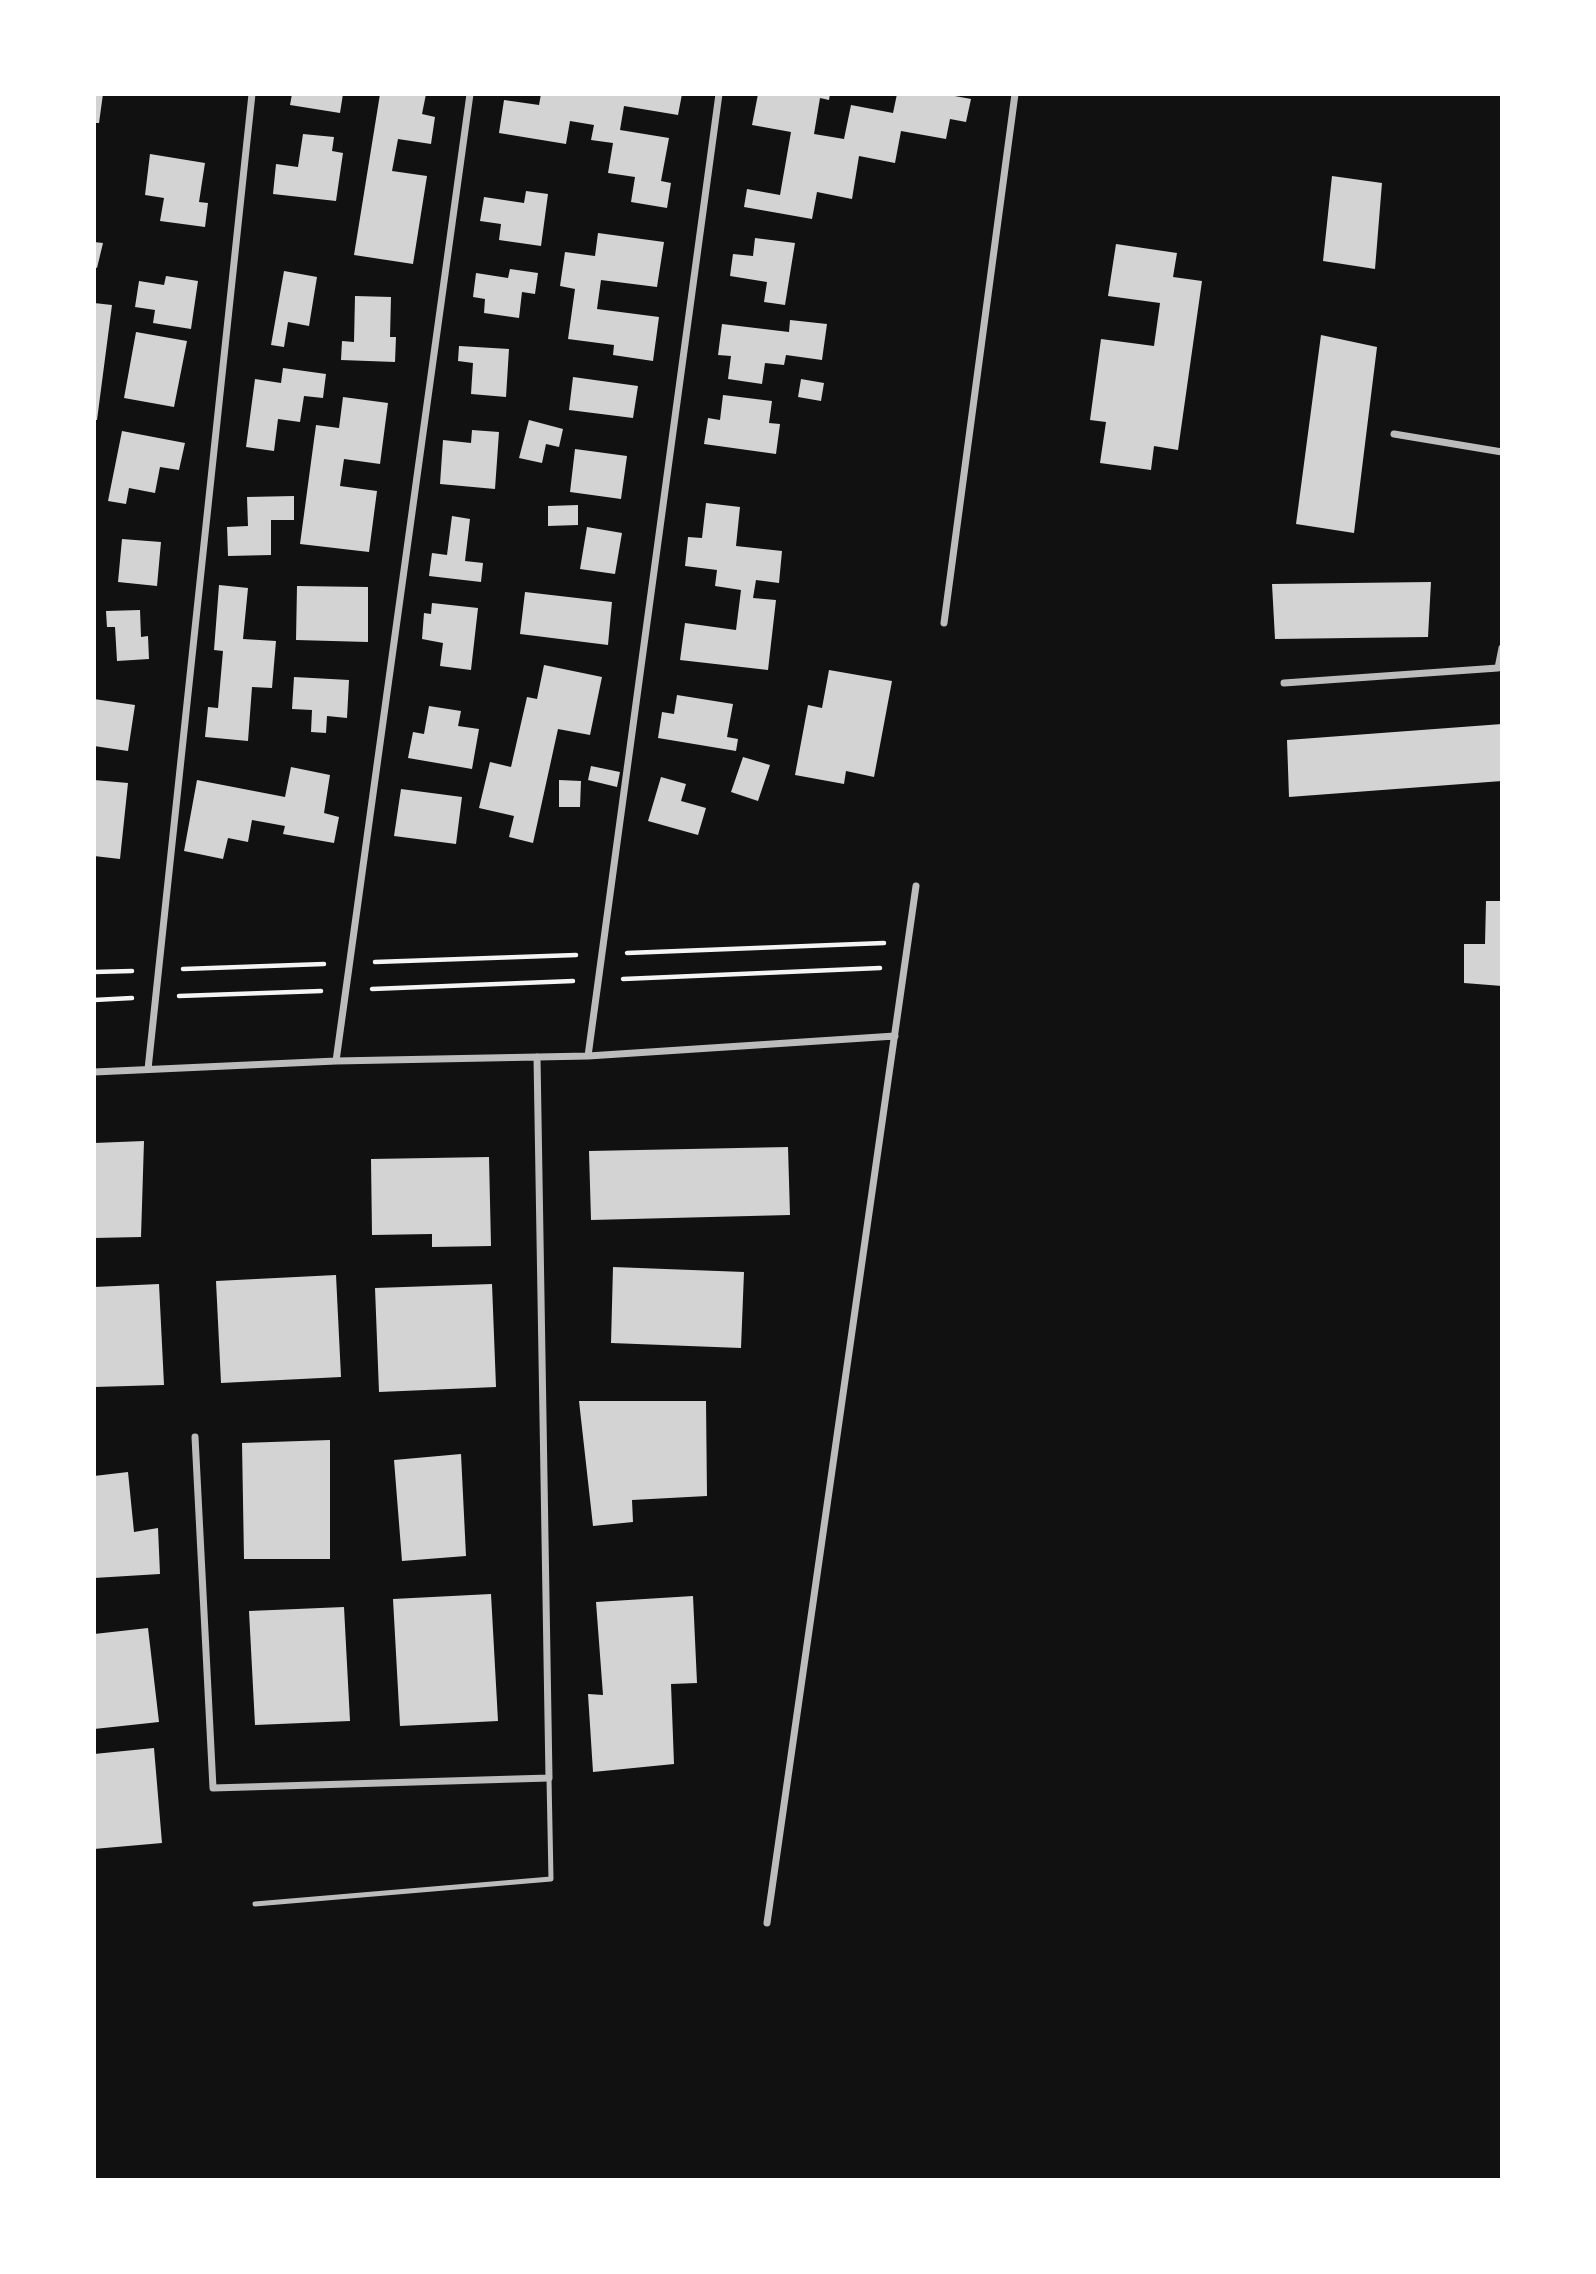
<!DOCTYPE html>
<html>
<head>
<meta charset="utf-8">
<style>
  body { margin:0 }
  #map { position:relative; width:1596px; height:2274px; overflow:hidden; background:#111; font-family:"IBM Plex Sans",sans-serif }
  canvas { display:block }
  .frame { position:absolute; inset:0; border:96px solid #fff; pointer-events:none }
</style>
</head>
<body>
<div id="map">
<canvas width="1596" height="2274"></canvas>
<div class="frame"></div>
</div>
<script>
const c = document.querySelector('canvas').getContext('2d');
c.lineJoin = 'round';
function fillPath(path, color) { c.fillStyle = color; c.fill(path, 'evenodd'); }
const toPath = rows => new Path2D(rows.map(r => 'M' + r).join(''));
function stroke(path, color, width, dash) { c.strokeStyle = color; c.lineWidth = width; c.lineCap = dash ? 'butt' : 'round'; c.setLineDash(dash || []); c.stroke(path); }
fillPath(toPath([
  [94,94,103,94,99,123,94,123],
  [292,94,343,94,340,113,290,105],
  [380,94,426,94,422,114,435,117,431,144,398,139,392,171,427,176,413,264,354,255],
  [541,94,682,94,678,115,624,106,620,130,669,138,661,181,671,183,667,208,631,202,635,177,608,173,613,143,591,140,594,125,570,121,566,144,499,133,504,100,539,105],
  [758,94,830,94,829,100,820,98,814,134,844,139,851,105,893,113,897,94,944,94,971,99,966,122,950,119,946,139,901,131,895,163,859,156,852,199,817,192,812,219,744,207,747,189,780,195,791,132,752,125],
  [303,134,334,137,332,151,343,153,336,201,273,194,276,164,298,167],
  [150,154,205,163,199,202,208,203,205,227,160,221,164,198,145,195],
  [1332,176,1382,183,1375,269,1323,261],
  [526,191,548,194,541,246,499,240,501,224,480,221,484,197,524,203],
  [598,233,664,242,657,287,601,280,597,309,659,317,653,361,613,355,614,345,568,339,575,289,560,286,565,252,595,256],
  [755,238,795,243,785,305,764,302,767,282,730,276,733,254,753,256],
  [94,242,103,243,97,268,94,267],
  [1116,244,1177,253,1173,277,1202,281,1178,450,1154,446,1151,470,1100,463,1106,422,1090,420,1101,339,1154,346,1160,303,1108,296],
  [510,269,538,273,535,294,522,292,519,318,484,313,485,299,473,297,476,273,508,278],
  [284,271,317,277,309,326,288,322,284,347,271,345],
  [166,276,198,281,191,329,153,323,155,310,135,307,139,281,164,285],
  [355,296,391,297,390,337,396,337,395,362,341,360,342,341,354,342],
  [94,303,112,305,97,420,94,420],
  [790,320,827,324,822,360,786,355,784,365,765,363,762,384,728,379,731,356,718,355,722,324,789,332],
  [136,332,187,341,174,407,124,398],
  [1321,335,1377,347,1354,533,1296,524],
  [459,346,509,349,506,397,471,394,473,363,458,361],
  [283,368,326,374,323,398,304,396,300,422,278,419,274,451,246,447,255,379,281,383],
  [573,377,638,386,633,418,569,410],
  [801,379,824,383,821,401,798,397],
  [723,395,772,401,769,423,780,424,776,454,704,444,708,418,720,420],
  [343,397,388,403,380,464,344,459,340,486,377,491,369,552,300,544,316,425,339,428],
  [529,420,563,429,559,447,546,444,542,463,519,458],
  [472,430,499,432,495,489,440,484,443,440,471,443],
  [122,431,185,443,179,470,160,467,155,493,129,488,126,504,108,501],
  [575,449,627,456,621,499,570,492],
  [294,496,294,520,271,520,271,555,228,556,227,527,248,526,247,497],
  [706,503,740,507,736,546,782,551,779,583,756,580,753,598,776,600,768,670,680,660,685,623,736,630,741,590,715,586,717,570,685,566,688,537,702,538],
  [578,505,578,525,548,526,548,506],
  [452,516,470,519,465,561,483,563,481,582,429,576,432,553,447,555],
  [587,527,622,533,615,574,580,569],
  [122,539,161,542,157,586,118,582],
  [1431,582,1428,637,1275,639,1272,584],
  [219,585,248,588,243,639,276,641,272,688,252,687,248,741,205,737,208,707,218,708,223,651,214,650],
  [297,586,368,587,368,642,296,640],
  [525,592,612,602,608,645,520,634],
  [432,603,478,608,471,670,440,666,443,643,422,639,424,613,431,614],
  [140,610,141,637,148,636,149,659,117,661,115,627,107,627,106,611],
  [544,665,602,677,590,735,558,729,533,843,509,837,514,816,479,808,490,762,511,767,527,697,537,699],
  [829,670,892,681,874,777,846,771,844,784,795,775,808,705,822,708],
  [294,677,349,680,347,718,327,716,326,733,311,732,312,710,292,709],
  [677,695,733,704,727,737,738,739,736,751,658,738,662,712,674,714],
  [94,699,135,705,128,751,94,746],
  [429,706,461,711,458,726,479,729,472,769,408,758,413,732,424,734],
  [1502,724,1502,781,1289,797,1287,740],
  [743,757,770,765,758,801,731,792],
  [591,766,620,772,617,787,588,780],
  [291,767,330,775,324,813,339,817,334,843,283,834,285,826,252,820,248,842,228,838,223,859,184,851,197,780,285,797],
  [661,777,686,784,681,801,706,808,698,835,648,821],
  [94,780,128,783,120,859,94,856],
  [559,780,581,781,580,807,559,807],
  [401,789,462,797,456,844,394,836],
  [1486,901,1502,901,1502,986,1464,983,1464,944,1485,944],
  [144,1141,141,1237,94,1238,94,1143],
  [788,1147,790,1215,591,1220,589,1151],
  [489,1157,491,1246,432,1247,432,1234,372,1235,371,1159],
  [613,1267,744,1272,741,1348,611,1343],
  [336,1275,341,1377,221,1383,216,1281],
  [159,1284,164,1385,94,1387,94,1287],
  [492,1284,496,1387,379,1392,375,1288],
  [579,1401,706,1401,707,1496,632,1500,633,1522,593,1526],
  [330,1440,330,1559,244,1559,242,1443],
  [461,1454,466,1556,402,1561,394,1460],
  [128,1472,134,1532,158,1528,160,1574,94,1578,94,1476],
  [491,1594,498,1721,400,1726,393,1599],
  [693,1596,697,1683,671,1684,674,1764,593,1772,588,1694,603,1695,596,1602],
  [344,1607,350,1721,255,1725,249,1611],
  [148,1628,159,1722,94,1729,94,1634],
  [154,1748,162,1843,94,1849,94,1754]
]), '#d3d3d3');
stroke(toPath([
  [627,953,884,943],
  [375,962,576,955],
  [183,969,324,964],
  [94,972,132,971],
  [623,979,880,968],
  [372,989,573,981],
  [179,996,321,991],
  [94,1000,132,998]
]), '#f5f5f5', 4.5);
stroke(toPath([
  [255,1904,551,1879,549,1778]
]), '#bcbcbc', 5);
stroke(toPath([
  [1394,434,1502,452],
  [944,623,1015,94],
  [1284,683,1498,668,1502,648],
  [588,1056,719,94],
  [336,1061,470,94],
  [148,1069,252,94],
  [94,1072,336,1061,588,1056,895,1036],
  [195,1437,213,1788,549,1778,537,1057],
  [767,1923,916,886]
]), '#bcbcbc', 7);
</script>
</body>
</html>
